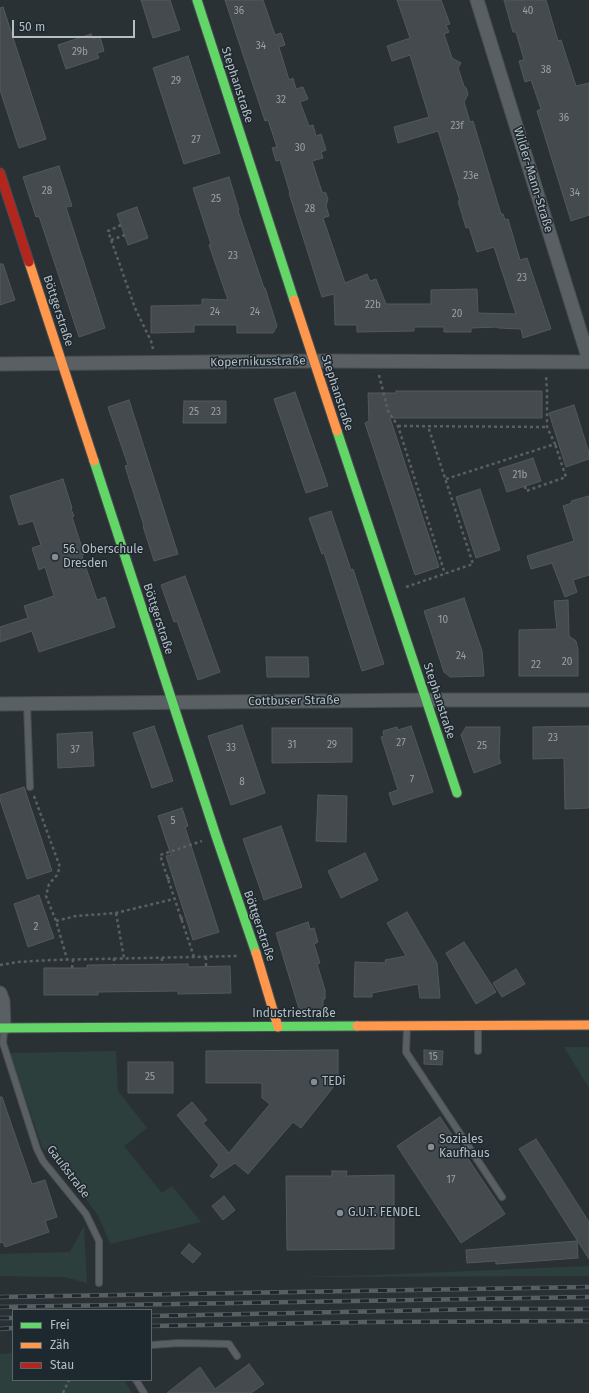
<!DOCTYPE html>
<html>
<head>
<meta charset="utf-8">
<style>
  body { margin:0 }
  #map { position:relative; width:589px; height:1393px; overflow:hidden; background:#2a3135; font-family:"Fira Sans",sans-serif }
  canvas { display:block }
  .legend { position:absolute; left:12px; top:1309px; width:140px; height:72px; box-sizing:border-box; background:#1e282f; border:1px solid #5a646b; margin:0; padding:5px 7px; list-style:none; font-size:12px; color:#b5bec5 }
  .legend li { display:flex; align-items:center; gap:8px; height:20px }
  .legend b { width:20px; border:1px solid #5a646b }
  .scale { position:absolute; left:12px; top:20px; width:123px; height:18px; box-sizing:border-box; border:2px solid #b5bec5; border-top:0; padding-left:5px; font-size:12px; line-height:14px; white-space:nowrap; color:#b5bec5; -webkit-text-stroke:3px #1e282f; paint-order:stroke }
</style>
</head>
<body>
<div id="map">
<canvas width="589" height="1393"></canvas>
<ul class="legend">
<li><b style="height:5px;background:#63d668"></b>Frei</li>
<li><b style="height:5px;background:#ff974d"></b>Zäh</li>
<li><b style="height:5px;background:#b3261e"></b>Stau</li>
</ul>
<div class="scale">50 m</div>
</div>
<script>
const c = document.querySelector('canvas').getContext('2d');
c.lineJoin = 'round';
function fillPath(path, color) { c.fillStyle = color; c.fill(path, 'evenodd'); }
const toPath = rows => new Path2D(rows.map(r => 'M' + r).join(''));
function stroke(path, color, width, dash) { c.strokeStyle = color; c.lineWidth = width; c.lineCap = dash ? 'butt' : 'round'; c.setLineDash(dash || []); c.stroke(path); }
function label(font, color, halo, rows, align = 'center') {
  c.font = font + ' "Fira Sans",sans-serif'; c.lineWidth = 3; c.setLineDash([]); c.textBaseline = 'middle'; c.strokeStyle = halo; c.fillStyle = color; for (const [text, x, y, turn = 0] of rows) {
    c.save(); c.translate(x, y); c.rotate((+turn || 0) * Math.PI / 180); c.textAlign = isNaN(turn) ? turn : align; if (halo) c.strokeText(text, 0, 0); c.fillText(text, 0, 0); c.restore();
  }
}
fillPath(toPath([
  [564,1047,589,1047,589,1088],
  [116,1051,118,1091,147,1128,124,1146,162,1193,172,1186,201,1222,110,1244,99,1217,78,1188,42,1147,10,1053],
  [84,1226,87,1283,65,1277,0,1276,0,1254,70,1252],
  [589,1266,589,1276,297,1277,376,1275],
  [13,1353,13,1380,124,1380,132,1393,0,1393,0,1354]
]), '#2d3f3c');
const building = toPath([
  [141,0,170,0,180,30,153,38,141,0],
  [225,0,263,0,275,35,281,33,285,45,279,47,289,80,293,78,296,89,303,87,308,99,300,102,309,126,313,125,316,136,321,134,326,150,321,152,323,158,312,161,322,192,326,193,328,200,326,205,329,216,323,218,345,283,367,274,370,281,376,279,386,304,431,304,431,290,477,289,478,313,516,314,494,247,477,252,469,227,466,228,458,201,460,201,438,131,398,143,394,127,429,117,410,55,392,61,387,46,410,38,397,0,441,0,450,24,446,25,449,32,444,34,452,58,461,63,458,68,464,86,466,88,468,94,464,102,470,122,473,121,501,214,503,214,505,220,508,219,520,260,527,258,551,329,523,338,521,329,498,328,498,327,471,328,471,332,444,332,444,327,414,327,414,331,357,332,357,325,335,325,334,294,322,297,289,193,290,193,280,160,276,161,272,148,277,147,268,120,265,121,225,0],
  [504,0,546,0,558,41,561,40,576,86,589,83,589,215,571,221,537,111,541,109,531,80,525,82,519,61,524,60,516,32,513,32,504,0],
  [3,7,46,139,19,148,0,90,0,8,3,7],
  [91,34,93,39,100,36,104,51,97,53,99,58,66,69,58,45,91,34],
  [188,56,220,153,184,164,153,68,188,56],
  [59,166,72,206,66,207,105,328,79,337,39,216,36,217,23,177,59,166],
  [229,177,239,210,238,211,264,288,265,288,277,326,273,333,237,333,237,325,194,325,194,332,151,333,151,306,202,305,202,299,228,300,209,245,211,244,193,188,229,177],
  [137,207,148,238,128,245,117,214,137,207],
  [0,264,3,264,15,300,0,305,0,264],
  [396,391,542,391,542,418,390,418,439,567,415,575,365,423,369,421,368,393,396,393,396,391],
  [295,392,328,486,306,493,274,399,295,392],
  [129,400,178,554,154,561,143,526,144,526,125,466,128,465,108,407,129,400],
  [184,401,226,401,226,423,183,423,184,401],
  [574,405,589,453,589,459,566,467,549,413,574,405],
  [533,458,541,481,507,492,499,469,533,458],
  [63,479,72,508,71,509,74,516,72,517,84,554,82,556,97,600,105,597,115,627,39,652,32,631,0,642,0,627,28,618,24,606,54,596,45,567,39,570,32,548,41,545,33,521,19,525,10,496,63,479],
  [480,489,500,550,476,558,456,497,480,489],
  [589,496,589,575,573,580,577,592,565,597,552,563,531,569,527,556,574,541,563,506,572,503,571,501,589,496],
  [331,511,351,570,353,569,384,664,362,671,324,553,322,554,309,518,331,511],
  [185,576,220,672,198,680,177,621,174,622,161,585,185,576],
  [464,598,482,651,484,676,450,677,444,672,424,611,464,598],
  [568,600,569,636,576,641,578,650,578,676,519,676,519,630,557,629,554,601,568,600],
  [266,657,308,657,309,677,267,677,266,657],
  [242,725,265,793,231,805,208,736,242,725],
  [154,726,173,781,152,788,133,733,154,726],
  [411,726,433,792,393,805,389,793,398,790,381,737,384,736,383,731,397,727,398,730,411,726],
  [589,726,589,808,565,809,564,758,533,759,533,727,589,726],
  [466,727,500,727,499,758,501,763,474,773,461,735,466,727],
  [272,728,352,728,352,762,272,763,272,728],
  [92,732,94,766,58,768,57,734,92,732],
  [24,787,52,871,27,879,0,800,0,795,24,787],
  [318,795,347,796,346,842,316,841,318,795],
  [182,808,188,826,185,827,219,932,193,940,166,856,171,855,158,816,182,808],
  [281,826,302,887,264,900,243,839,281,826],
  [365,853,378,880,341,898,328,871,365,853],
  [39,895,54,938,28,947,14,904,39,895],
  [407,912,437,963,440,998,420,998,418,984,372,993,372,997,354,997,355,962,386,963,385,960,406,956,387,923,407,912],
  [308,922,310,929,314,928,318,942,314,944,320,963,317,964,325,990,325,999,323,999,323,1009,300,1012,276,933,308,922],
  [464,942,496,992,476,1004,446,953,464,942],
  [188,964,188,967,230,966,231,993,178,994,178,991,98,992,98,995,44,995,44,968,87,968,87,965,188,964],
  [516,969,525,984,502,997,493,983,516,969],
  [338,1050,338,1081,301,1128,293,1122,248,1174,235,1163,213,1178,210,1176,219,1165,177,1115,192,1102,207,1120,203,1123,229,1153,270,1104,262,1098,262,1083,206,1083,206,1051,338,1050],
  [424,1050,443,1051,442,1065,424,1064,424,1050],
  [128,1062,173,1062,173,1093,128,1093,128,1062],
  [0,1097,2,1097,32,1184,45,1180,57,1217,45,1221,49,1232,5,1247,3,1242,0,1243,0,1097],
  [440,1117,505,1214,461,1243,397,1146,440,1117],
  [536,1139,589,1222,589,1259,519,1149,536,1139],
  [332,1171,347,1171,346,1176,394,1175,394,1249,287,1250,286,1176,332,1176,332,1171],
  [224,1196,235,1210,223,1220,212,1206,224,1196],
  [577,1241,578,1258,496,1264,496,1261,467,1263,466,1250,577,1241],
  [189,1244,201,1254,193,1263,181,1253,189,1244],
  [249,1364,264,1384,251,1393,167,1393,200,1367,215,1389,249,1364]
]);
fillPath(building, '#454a4e');
stroke(building, '#52585d', 1);
const lane = toPath([
  [27,704,30,787],
  [407,1027,406,1052,502,1197],
  [478,1027,478,1051],
  [4,1030,3,1043,37,1149,43,1161,86,1214,99,1241,99,1283],
  [151,1345,179,1343,229,1344,237,1356],
  [136,1380,144,1393]
]);
const street = toPath([
  [477,0,589,360],
  [0,364,314,361,589,362],
  [0,704,426,700,589,700],
  [0,993,3,1001,4,1028]
]);
const fast = toPath([
  [197,0,294,300],
  [337,431,457,793],
  [94,461,216,836,256,953],
  [0,1028,357,1026]
]);
const slow = toPath([
  [29,262,94,461],
  [294,300,337,431],
  [256,953,278,1027],
  [357,1026,589,1025]
]);
const jam = toPath([
  [0,173,29,262]
]);
stroke(lane, '#484d50', 8);
stroke(street, '#484d50', 15);
stroke(fast, '#484d50', 11);
stroke(slow, '#484d50', 11);
stroke(jam, '#484d50', 11);
stroke(toPath([
  [121,225,108,231,135,308,151,341,153,349],
  [111,240,125,235],
  [379,375,388,411,398,426,445,574],
  [398,426,547,427],
  [446,479,555,444,547,427,547,391,546,375],
  [525,486,526,491,566,477,555,444],
  [406,587,473,564,428,426],
  [34,796,60,867,57,875,49,884,46,896,56,921,67,959],
  [167,879,173,876],
  [116,913,124,958],
  [180,919,186,917],
  [56,921,76,916,116,913,174,899],
  [194,957,160,855,202,841],
  [206,957,206,967],
  [114,958,114,965],
  [162,958,162,964],
  [0,965,18,962,51,960,239,956],
  [72,968,73,959],
  [63,1393,69,1380]
]), '#5a5f62', 2.5, [3, 3]);
stroke(lane, '#5a5f63', 6);
stroke(street, '#5a5f63', 13);
stroke(fast, '#63d668', 9);
stroke(slow, '#ff974d', 9);
stroke(jam, '#b3261e', 9);
const rail = toPath([
  [0,1297,589,1287],
  [0,1307,589,1297],
  [151,1316,483,1309,589,1309],
  [0,1318,13,1318],
  [151,1326,367,1322,589,1321],
  [0,1329,13,1328]
]);
stroke(rail, '#595e61', 4.5);
stroke(rail, '#1e282f', 3, [9]);
for (const [x, y, r, color] of [
  [55,557,4,"#848d93"],
  [314,1082,4,"#848d93"],
  [431,1147,4,"#848d93"],
  [340,1213,4,"#848d93"]
]) { const dot = new Path2D(); dot.arc(x, y, r, 0, 2 * Math.PI); c.fillStyle = color; c.fill(dot); stroke(dot, '#1e282f', 1.5); }
label('10px', '#99a1a7', null, [
  ["36",239,11],
  ["40",528,11],
  ["34",261,46],
  ["29b",80,52],
  ["38",546,70],
  ["29",176,81],
  ["32",281,100],
  ["36",564,118],
  ["23f",457,126],
  ["27",196,140],
  ["30",300,148],
  ["23e",471,176],
  ["28",47,191],
  ["34",575,193],
  ["25",216,199],
  ["28",310,209],
  ["23",233,256],
  ["23",522,278],
  ["22b",373,305],
  ["24",215,312],
  ["24",255,312],
  ["20",457,314],
  ["25",194,412],
  ["23",216,412],
  ["21b",520,475],
  ["10",443,620],
  ["24",461,656],
  ["20",567,662],
  ["22",536,665],
  ["23",553,738],
  ["27",401,743],
  ["31",292,745],
  ["29",332,745],
  ["25",482,746],
  ["33",231,748],
  ["37",75,750],
  ["7",412,780],
  ["8",242,782],
  ["5",173,821],
  ["2",36,927],
  ["15",433,1057],
  ["25",150,1077],
  ["17",451,1180]
]);
label('12px', '#b5bec5', '#1e282f', [
  ["Stephanstraße",237,85,72],
  ["Wilder-Mann-Straße",533,180,73],
  ["Böttgerstraße",58,311,72],
  ["Kopernikusstraße",258,362,-1],
  ["Stephanstraße",337,393,72],
  ["Böttgerstraße",158,619,72],
  ["Cottbuser Straße",294,701,-1],
  ["Stephanstraße",439,701,72],
  ["Böttgerstraße",259,926,71],
  ["Industriestraße",294,1014],
  ["Gaußstraße",68,1172,53]
]);
label('12px', '#b5bec5', '#1e282f', [
  ["56. Oberschule",63,550],
  ["Dresden",63,564],
  ["TEDi",322,1082],
  ["Soziales",439,1140],
  ["Kaufhaus",439,1154],
  ["G.U.T. FENDEL",348,1213]
], 'left');
</script>
</body>
</html>
